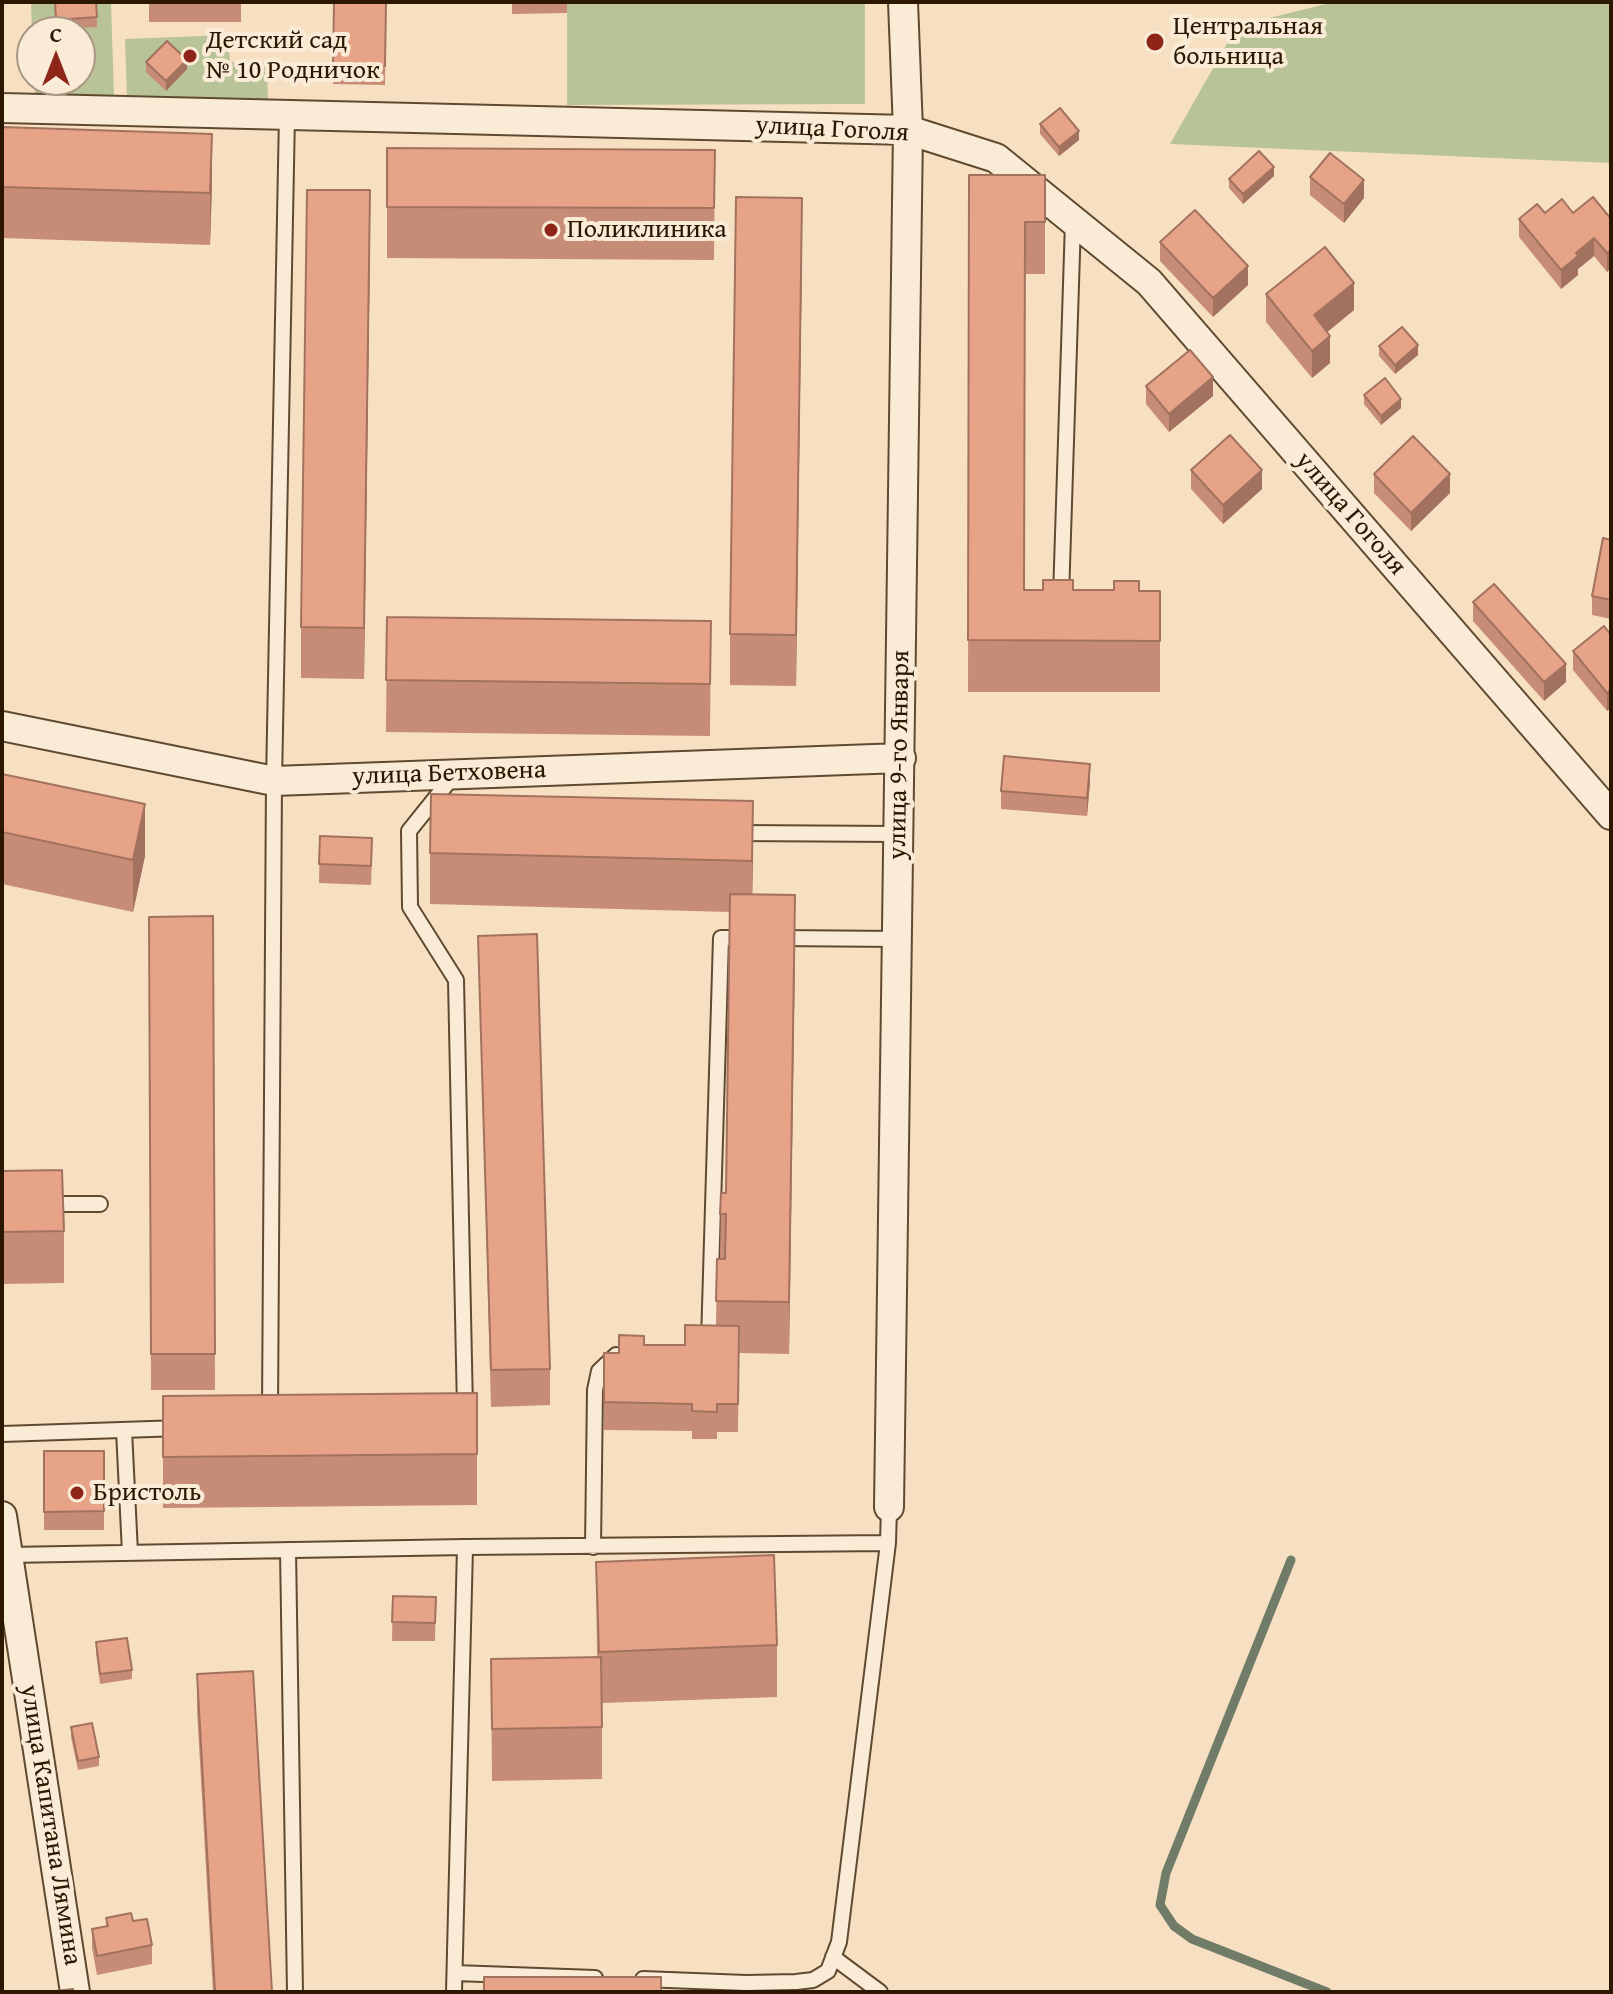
<!DOCTYPE html>
<html>
<head>
<meta charset="utf-8">
<style>
  body { margin:0 }
  #map { position:relative; width:1613px; height:1994px; overflow:hidden; background:#f7e0c2; font-family:"Gentium Book Plus",serif }
  canvas { display:block }
  .frame { position:absolute; inset:0; border:4px solid #2c1800; pointer-events:none }
  .north { position:absolute; left:16px; top:16px; width:80px; height:80px; box-sizing:border-box; background:#faebd7; border:2px solid #a89781; border-radius:50%; rotate:0deg; font-size:22px; font-weight:700; line-height:32px; text-align:center; color:#2c1800 }
  .north::after { content:''; display:block; margin:auto; width:28px; height:36px; background:#8f2418; clip-path:polygon(50% 0,100% 100%,50% 72%,0 100%) }
</style>
</head>
<body>
<div id="map">
<canvas width="1613" height="1994"></canvas>
<div class="frame"></div>
<div class="north">С</div>
</div>
<script>
const c = document.querySelector('canvas').getContext('2d');
c.lineJoin = 'round';
function fillPath(path, color) { c.fillStyle = color; c.fill(path, 'evenodd'); }
const toPath = rows => new Path2D(rows.map(r => 'M' + r).join(''));
function stroke(path, color, width, dash) { c.strokeStyle = color; c.lineWidth = width; c.lineCap = dash ? 'butt' : 'round'; c.setLineDash(dash || []); c.stroke(path); }
function label(font, color, halo, rows, align = 'center') {
  c.font = font + ' "Gentium Book Plus",serif'; c.lineWidth = 8; c.setLineDash([]); c.textBaseline = 'middle'; c.strokeStyle = halo; c.fillStyle = color; for (const [text, x, y, turn = 0] of rows) {
    c.save(); c.translate(x, y); c.rotate((+turn || 0) * Math.PI / 180); c.textAlign = isNaN(turn) ? turn : align; if (halo) c.strokeText(text, 0, 0); c.fillText(text, 0, 0); c.restore();
  }
}
fillPath(toPath([
  [31,2,111,2,114,96,35,94,34,80,80,80,80,32,32,32],
  [567,2,865,2,865,104,567,105],
  [1334,2,1611,2,1611,163,1170,144,1237,26],
  [228,35,230,62,267,62,268,102,127,96,125,39]
]), '#b8c397');
stroke(toPath([
  [1291,1560,1166,1873,1160,1905,1174,1926,1192,1939,1327,1992]
]), '#707c67', 9);
const service = toPath([
  [1061,597,1073,222],
  [454,775,409,831,410,907,456,980,465,1409],
  [736,833,899,834],
  [777,938,898,939],
  [46,1204,100,1204],
  [709,1341,721,938,748,938],
  [270,1411,274,781,287,115],
  [124,1430,130,1553],
  [2,1434,181,1428],
  [593,1547,595,1390,599,1371,616,1355],
  [288,1550,295,1992],
  [8,1555,465,1547,888,1543,889,1507],
  [833,1957,880,1992],
  [455,1973,595,1978],
  [643,1979,746,1983,796,1982,813,1980,828,1971,839,1942,888,1543],
  [454,1992,465,1547]
]);
const minor = toPath([
  [2,108,908,130,996,158,1149,282,1611,815],
  [2,726,274,781,901,758],
  [889,1507,908,130,903,2],
  [2,1516,75,1992]
]);
stroke(service, '#5f4a30', 18);
stroke(minor, '#5f4a30', 32);
stroke(service, '#faebd7', 14);
stroke(minor, '#faebd7', 28);
fillPath(toPath([
  [55,2,96,2,97,27,56,29],
  [149,2,241,2,241,22,149,22],
  [334,2,386,2,385,85,333,84],
  [512,2,567,2,567,13,512,14],
  [146,62,187,69,166,91,146,72],
  [1040,124,1079,140,1059,156,1040,134],
  [2,127,212,185,210,245,2,238],
  [387,148,715,150,714,260,387,258],
  [969,175,1045,175,1045,274,1025,274,1024,590,1160,591,1160,692,968,692],
  [1274,176,1243,204,1229,188,1229,179],
  [1310,177,1364,198,1344,223,1310,195],
  [1545,213,1573,213,1611,219,1611,268,1607,272,1594,256,1578,269,1578,275,1561,289,1519,237,1519,219],
  [370,242,364,679,301,678,301,627],
  [1160,242,1248,285,1213,317,1160,261],
  [802,249,796,686,730,685,730,634],
  [1266,294,1354,310,1327,332,1330,363,1312,378,1266,322],
  [1379,346,1418,355,1395,374,1379,356],
  [1146,386,1213,396,1169,432,1146,404],
  [1364,395,1401,408,1381,425,1364,404],
  [1191,470,1262,489,1223,524,1191,489],
  [1374,474,1450,493,1411,531,1374,493],
  [1611,540,1611,619,1592,615,1592,596],
  [1473,602,1566,682,1544,701,1473,621],
  [387,617,711,621,710,736,386,732],
  [1611,635,1607,711,1573,670,1573,651],
  [2,774,145,856,133,912,2,884],
  [1090,782,1087,816,1001,809,1001,791],
  [320,836,372,856,371,885,319,883],
  [430,853,753,853,752,895,795,947,789,1354,739,1353,738,1432,717,1432,717,1439,692,1439,692,1431,604,1430,604,1353,619,1353,644,1345,685,1345,716,1325,717,1259,720,1259,721,1193,726,1193,730,912,430,904],
  [213,916,215,1390,151,1390,149,917],
  [478,936,550,1369,550,1405,491,1407],
  [2,1171,64,1231,64,1283,2,1284],
  [163,1396,477,1454,477,1505,163,1508],
  [44,1451,104,1451,104,1530,44,1530],
  [596,1562,777,1645,777,1697,602,1703,602,1779,492,1781,491,1659,597,1657],
  [393,1596,436,1597,435,1641,392,1641],
  [96,1642,132,1670,132,1679,100,1684,96,1652],
  [197,1674,272,1992,213,1992,197,1710],
  [71,1727,99,1757,99,1766,78,1770,71,1737],
  [106,1918,133,1921,152,1945,152,1964,97,1975,92,1948,92,1929,106,1927]
]), '#c78c75');
fillPath(toPath([
  [187,60,187,69,166,91,166,81],
  [1079,131,1079,140,1059,156,1059,147],
  [212,134,212,185,210,245,210,193],
  [1274,167,1274,176,1243,204,1243,194],
  [1364,180,1364,198,1344,223,1344,204],
  [370,190,370,242,364,679,364,628],
  [802,198,802,249,796,686,796,635],
  [1594,238,1594,256,1578,269,1578,275,1561,289,1561,270,1576,253],
  [1611,250,1611,268,1607,272,1607,253],
  [1248,266,1248,285,1213,317,1213,298],
  [1354,283,1354,310,1314,343,1314,315],
  [1330,336,1330,363,1312,378,1312,351],
  [1418,345,1418,355,1395,374,1395,365],
  [1213,377,1213,396,1169,432,1169,414],
  [1401,399,1401,408,1381,425,1381,416],
  [1262,470,1262,489,1223,524,1223,505],
  [1450,474,1450,493,1411,531,1411,513],
  [1566,664,1566,682,1544,701,1544,682],
  [1611,689,1611,708,1607,711,1607,693],
  [1090,764,1090,782,1087,816,1087,798],
  [753,801,753,853,752,912,752,861],
  [145,804,145,856,133,912,133,860],
  [795,895,795,947,789,1354,789,1302]
]), '#a2725f');
const building = toPath([
  [55,2,96,2,97,17,56,20,55,2],
  [334,2,386,2,385,66,333,66,334,2],
  [167,41,187,60,166,81,146,62,167,41],
  [1060,108,1079,131,1059,147,1040,124,1060,108],
  [2,127,212,134,210,193,2,187,2,127],
  [387,148,715,150,714,208,387,207,387,148],
  [1259,151,1274,167,1243,194,1229,179,1259,151],
  [1330,153,1364,180,1344,204,1310,177,1330,153],
  [969,175,1045,175,1045,222,1025,222,1024,590,1043,590,1043,580,1073,580,1073,590,1114,590,1114,581,1139,581,1139,591,1160,591,1160,641,968,640,969,175],
  [307,190,370,190,364,628,301,627,307,190],
  [736,197,802,198,796,635,730,634,736,197],
  [1593,197,1611,219,1611,250,1607,253,1594,238,1576,253,1578,256,1561,270,1519,219,1537,204,1545,213,1562,199,1573,213,1593,197],
  [1195,210,1248,266,1213,298,1160,242,1195,210],
  [1325,247,1354,283,1314,315,1330,336,1312,351,1266,294,1325,247],
  [1402,327,1418,345,1395,365,1379,346,1402,327],
  [1190,350,1213,377,1169,414,1146,386,1190,350],
  [1385,378,1401,399,1381,416,1364,395,1385,378],
  [1230,435,1262,470,1223,505,1191,470,1230,435],
  [1413,436,1450,474,1411,513,1374,474,1413,436],
  [1603,538,1611,540,1611,600,1592,596,1603,538],
  [1494,584,1566,664,1544,682,1473,602,1494,584],
  [387,617,711,621,710,684,386,680,387,617],
  [1604,626,1611,635,1611,689,1607,693,1573,651,1604,626],
  [1004,756,1090,764,1087,798,1001,791,1004,756],
  [2,774,145,804,133,860,2,832,2,774],
  [431,794,753,801,752,861,430,853,431,794],
  [320,836,372,838,371,866,319,864,320,836],
  [730,894,795,895,789,1302,716,1301,717,1259,725,1259,726,1214,720,1214,721,1193,726,1193,730,894],
  [213,916,215,1354,151,1354,149,917,213,916],
  [537,934,550,1369,491,1370,478,936,537,934],
  [62,1170,64,1231,2,1232,2,1171,62,1170],
  [685,1325,739,1326,738,1404,717,1404,717,1412,692,1411,692,1404,604,1402,604,1353,619,1353,619,1335,644,1336,644,1345,685,1345,685,1325],
  [477,1393,477,1454,163,1457,163,1396,477,1393],
  [44,1451,104,1451,104,1511,44,1512,44,1451],
  [774,1555,777,1645,599,1652,596,1562,774,1555],
  [393,1596,436,1597,435,1623,392,1622,393,1596],
  [127,1638,132,1670,100,1674,96,1642,127,1638],
  [601,1657,602,1727,492,1729,491,1659,601,1657],
  [253,1671,272,1992,215,1992,197,1674,253,1671],
  [92,1723,99,1757,78,1761,71,1727,92,1723],
  [131,1913,133,1921,147,1919,152,1945,97,1956,92,1929,108,1926,106,1918,131,1913],
  [484,1977,661,1977,661,1992,484,1992,484,1977],
  [73,1989,73,1992,47,1992,73,1989]
]);
fillPath(building, '#e7a388');
stroke(building, '#a2725f', 2);
for (const [x, y, r, color] of [
  [1155,42,10,"#8f2418"],
  [190,56,8,"#8f2418"],
  [551,230,8,"#8f2418"],
  [77,1493,8,"#8f2418"]
]) { const dot = new Path2D(); dot.arc(x, y, r, 0, 2 * Math.PI); c.fillStyle = color; c.fill(dot); stroke(dot, '#faebd7', 3); }
label('26px', '#2c1800', '#faebd7', [
  ["Центральная",1173,27],
  ["больница",1173,57],
  ["Детский сад",206,41],
  ["№ 10 Родничок",206,71],
  ["Поликлиника",567,230],
  ["Бристоль",93,1493]
], 'left');
label('26px', '#2c1800', '#faebd7', [
  ["улица Гоголя",832,130,3],
  ["улица Гоголя",1350,514,49],
  ["улица 9-го Января",900,755,-89],
  ["улица Бетховена",449,774,-2],
  ["улица Капитана Лямина",50,1825,81]
]);
</script>
</body>
</html>
